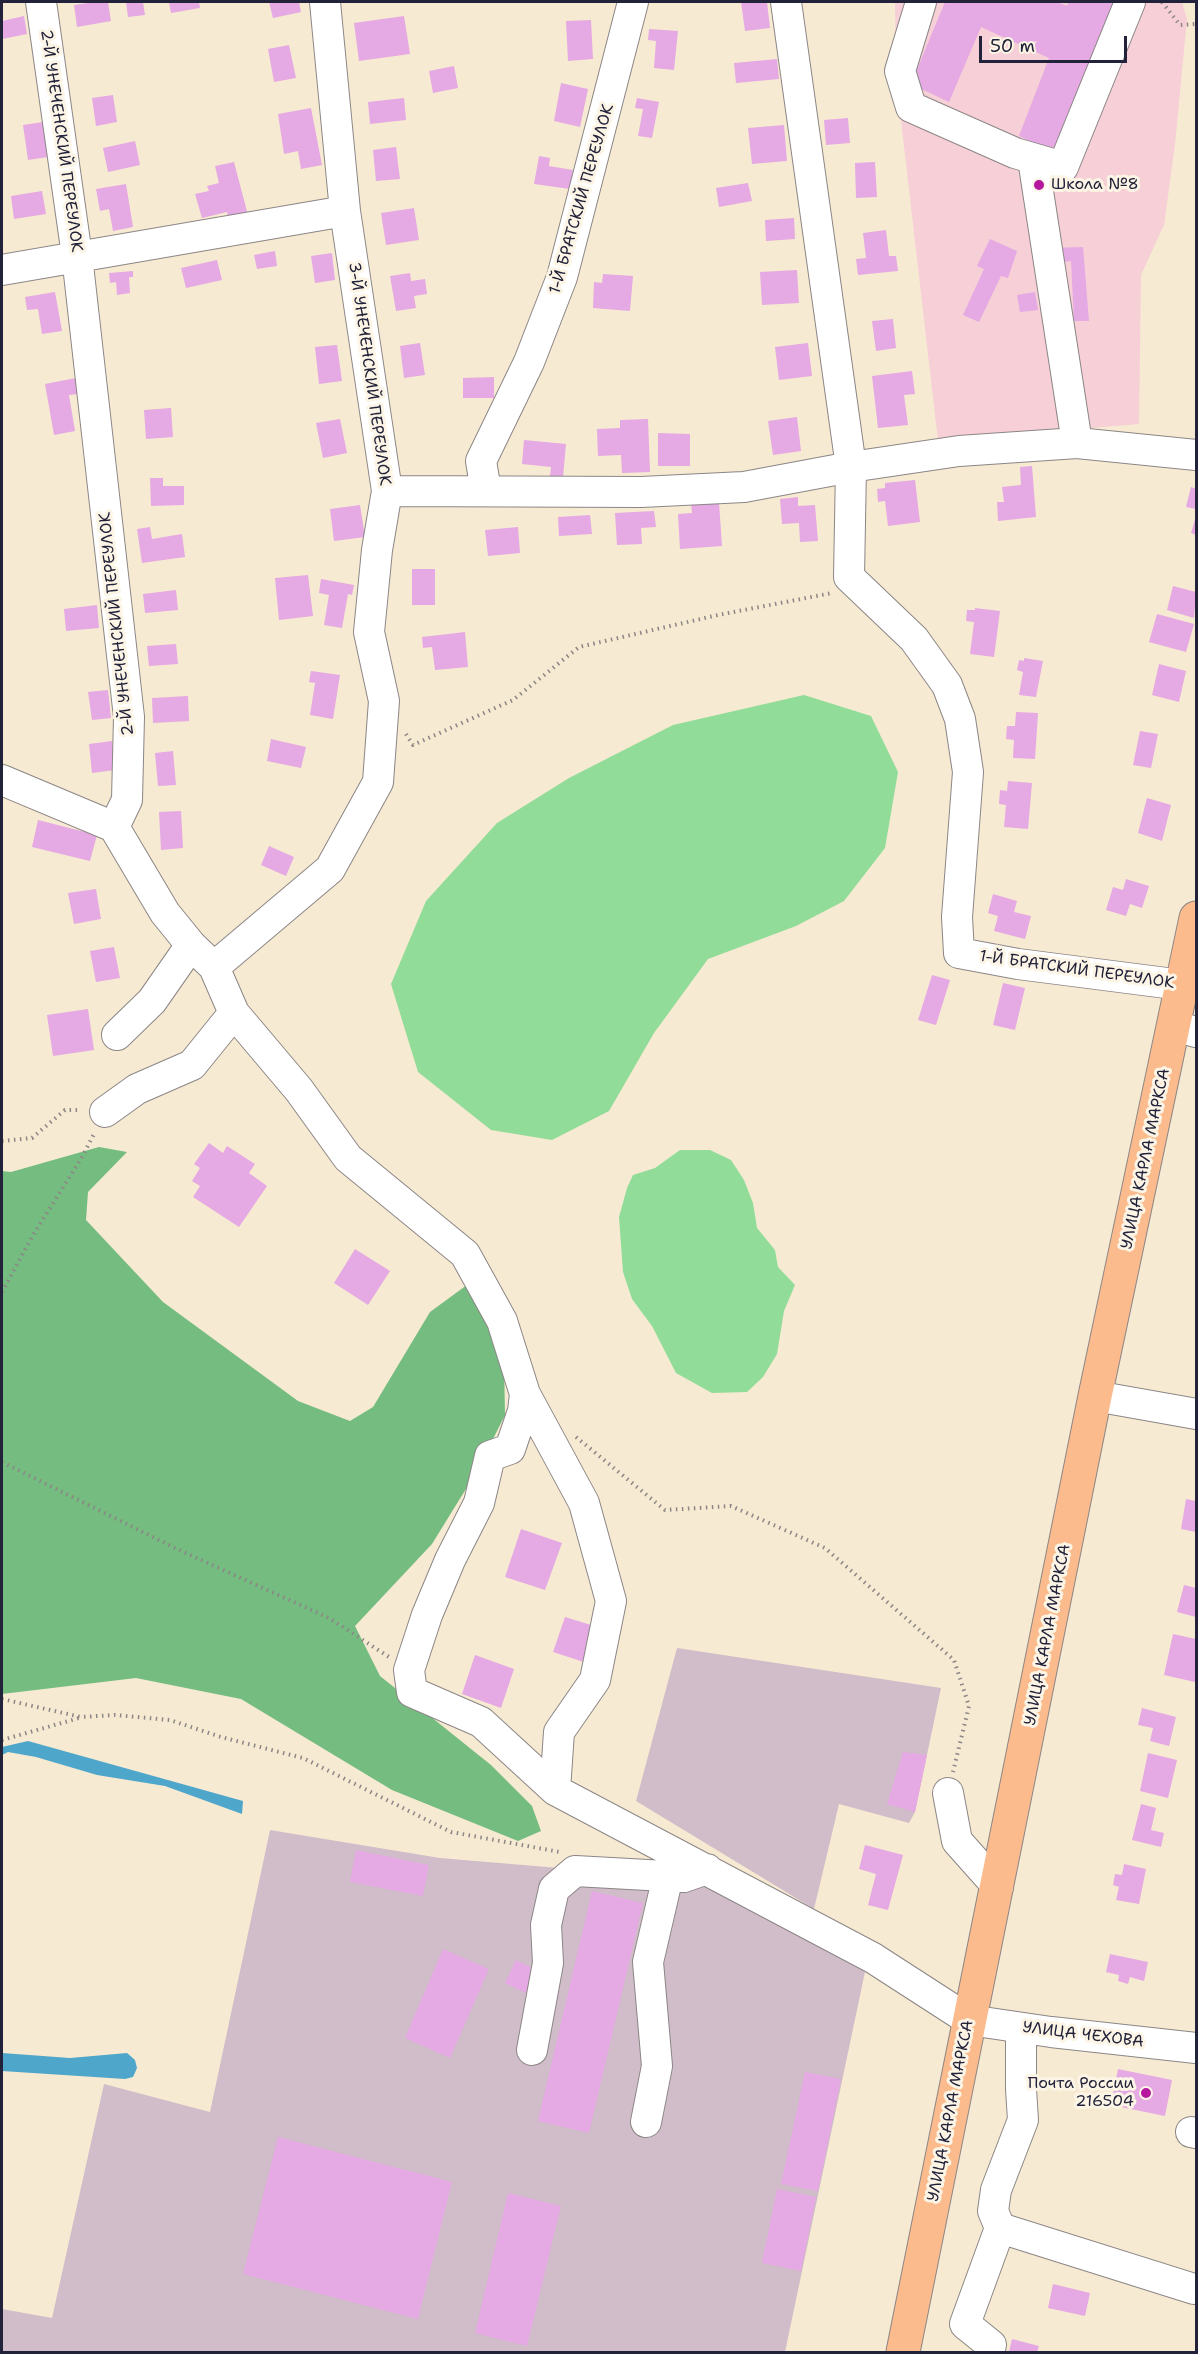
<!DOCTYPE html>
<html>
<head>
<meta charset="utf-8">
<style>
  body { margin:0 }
  #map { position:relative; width:1198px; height:2354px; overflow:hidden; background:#f7ead2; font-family:"Shantell Sans",sans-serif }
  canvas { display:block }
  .frame { position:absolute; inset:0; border:3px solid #22223b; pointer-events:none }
  .scale { position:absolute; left:979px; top:36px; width:148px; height:27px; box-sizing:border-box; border:3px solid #22223b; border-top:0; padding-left:8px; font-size:18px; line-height:21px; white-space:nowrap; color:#22223b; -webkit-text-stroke:4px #fcf5e5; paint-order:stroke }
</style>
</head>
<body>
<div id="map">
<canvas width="1198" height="2354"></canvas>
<div class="frame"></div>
<div class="scale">50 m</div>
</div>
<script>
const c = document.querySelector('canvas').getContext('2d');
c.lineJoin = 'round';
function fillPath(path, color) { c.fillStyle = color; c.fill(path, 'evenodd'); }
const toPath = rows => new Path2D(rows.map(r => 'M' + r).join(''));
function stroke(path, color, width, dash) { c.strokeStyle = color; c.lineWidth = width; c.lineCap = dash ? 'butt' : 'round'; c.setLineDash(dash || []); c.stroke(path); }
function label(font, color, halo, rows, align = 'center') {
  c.font = font + ' "Shantell Sans",sans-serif'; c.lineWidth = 6; c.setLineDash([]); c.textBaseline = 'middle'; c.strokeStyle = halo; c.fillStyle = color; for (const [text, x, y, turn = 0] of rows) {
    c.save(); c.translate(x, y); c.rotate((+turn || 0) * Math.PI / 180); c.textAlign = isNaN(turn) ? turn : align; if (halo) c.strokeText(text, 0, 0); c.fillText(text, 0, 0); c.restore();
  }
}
fillPath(toPath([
  [895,2,1182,2,1187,19,1175,145,1164,225,1141,275,1139,424,938,441,896,77]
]), '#f6cfd7');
fillPath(toPath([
  [677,1648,941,1688,915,1812,909,1823,839,1804,814,1909,636,1801],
  [270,1830,440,1858,559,1868,672,1865,866,1967,785,2352,2,2352,2,2309,52,2318,104,2084,210,2112]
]), '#d1bdc9');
fillPath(toPath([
  [804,695,871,716,898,772,885,848,844,901,796,926,708,959,654,1033,609,1111,552,1140,491,1130,418,1072,391,984,426,901,497,823,569,778,673,725],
  [680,1150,710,1150,731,1160,744,1180,753,1203,757,1228,775,1250,778,1267,795,1285,784,1311,777,1354,763,1377,747,1392,712,1393,676,1373,652,1326,632,1299,623,1272,619,1217,627,1188,633,1175,655,1168]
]), '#91dc98');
fillPath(toPath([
  [99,1147,127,1152,88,1192,86,1220,163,1302,298,1401,350,1421,373,1407,430,1312,471,1282,504,1359,505,1415,477,1471,432,1544,355,1626,380,1676,491,1765,532,1806,541,1831,518,1841,392,1790,241,1699,136,1678,2,1694,2,1171,11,1172]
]), '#74bc80');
fillPath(toPath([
  [28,1741,243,1801,242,1814,165,1786,97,1775,36,1757,8,1752,2,1755,2,1747],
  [2,2053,70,2058,127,2053,135,2060,137,2068,133,2077,125,2079,2,2071]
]), '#4ea6cb');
fillPath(toPath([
  [95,2,108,2,111,21,77,27,74,5],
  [126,2,143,2,145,15,128,17],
  [169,2,199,2,200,8,171,13],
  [269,2,299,2,301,12,273,18],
  [741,2,767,2,770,28,745,31],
  [945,2,1057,2,1067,6,1069,2,1124,2,1061,155,1019,136,1049,58,981,27,949,102,911,84],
  [24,16,27,34,2,39,2,21],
  [404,16,410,54,359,61,354,23],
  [591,20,593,59,568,61,566,21],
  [649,29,678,31,674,70,654,68,656,41,648,40],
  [289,45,296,78,274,82,268,49],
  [777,59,779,79,736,83,734,63],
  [454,66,458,88,433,93,429,71],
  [561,83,588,89,580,127,554,121],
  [113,95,117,122,96,126,92,98],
  [404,98,406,120,370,124,368,102],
  [637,98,659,102,652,138,638,136,643,109,635,108],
  [311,108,322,165,301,169,298,151,284,154,278,114],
  [848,118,850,143,826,145,824,120],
  [43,122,48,157,28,160,23,125],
  [784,125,787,161,752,164,748,128],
  [135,141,140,165,108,172,103,148],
  [396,147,400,179,376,181,373,150],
  [539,156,550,158,549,166,573,170,570,189,534,184],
  [234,162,249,219,229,223,227,212,202,218,195,194,209,191,207,186,219,183,215,166],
  [875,162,877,197,856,198,855,163],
  [748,183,752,201,719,207,716,188],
  [126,184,133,227,113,231,109,209,100,211,96,189],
  [42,191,46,214,14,219,11,196],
  [414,208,419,240,386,245,381,213],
  [794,218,795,239,766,241,765,220],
  [886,230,889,256,896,256,898,271,858,275,856,259,866,258,863,233],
  [990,239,1017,251,1008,278,1001,276,979,322,963,315,984,269,977,266],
  [1083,247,1089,321,1074,321,1071,261,1054,263,1052,248],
  [275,251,277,266,257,269,254,255],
  [332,253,335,280,315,283,311,256],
  [217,260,222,280,186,288,181,268],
  [797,270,799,303,762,305,760,272],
  [133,271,133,277,129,277,130,293,117,295,116,282,110,283,109,273],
  [410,273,411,281,425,279,427,294,414,296,416,308,396,311,390,276],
  [603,274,633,276,630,311,593,308,594,282,602,283],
  [55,292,62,331,42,334,38,309,27,310,25,297],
  [1035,292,1038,310,1020,312,1017,295],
  [893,319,896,348,876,351,872,321],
  [420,343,425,375,404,378,400,346],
  [808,343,812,376,779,380,775,347],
  [337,345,342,381,319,384,315,347],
  [912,371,915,394,904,395,908,425,878,428,872,376],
  [494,377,494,398,463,398,463,378],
  [76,378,79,394,69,395,75,431,54,435,45,384],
  [171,408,173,437,146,439,144,410],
  [797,417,801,451,773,455,768,421],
  [340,419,347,453,323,458,316,423],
  [648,419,650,472,622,473,621,455,598,456,597,429,620,428,620,420],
  [658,433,690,434,690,466,658,466],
  [524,440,566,444,563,477,550,476,551,467,522,464],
  [1032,466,1036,517,998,521,997,502,1004,502,1002,487,1021,485,1020,467],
  [150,478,163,478,163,486,184,486,184,505,151,506],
  [915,480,920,522,888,526,885,501,878,502,877,489,885,488,885,483],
  [1191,487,1196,489,1196,509,1186,507],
  [798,497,798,506,815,505,818,541,800,542,799,523,782,524,780,499],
  [719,502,722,546,680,549,678,514,692,513,691,504],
  [360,505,365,537,334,541,330,509],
  [654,511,656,527,641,528,642,544,617,545,615,513],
  [590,515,592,534,559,536,558,517],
  [1196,516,1196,535,1191,533],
  [150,527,152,539,182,534,185,557,142,563,137,529],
  [518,527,520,553,488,556,485,530],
  [412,569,435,569,435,605,412,605],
  [308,575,313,616,279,620,275,578],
  [321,579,354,585,352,595,348,594,342,628,324,625,329,595,319,593],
  [1173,586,1196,592,1194,618,1167,610],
  [176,590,178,610,145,613,143,594],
  [97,605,99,628,66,631,64,609],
  [975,608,1000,611,994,657,970,654,974,622,966,621,967,610,975,610],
  [1157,614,1194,624,1186,652,1149,642],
  [465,632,468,667,435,670,432,647,423,648,422,637],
  [176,644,178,664,149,666,147,646],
  [1024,658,1043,661,1036,697,1019,695,1023,672,1017,670,1019,660,1024,661],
  [1159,664,1186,671,1179,702,1152,695],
  [311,671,340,675,333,719,310,715,315,683,309,682],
  [108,690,111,718,92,720,88,692],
  [188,696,189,721,153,723,152,698],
  [1016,712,1038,713,1035,759,1013,758,1014,740,1006,739,1007,726,1015,726],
  [1140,731,1158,734,1151,768,1133,765],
  [271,739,306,747,301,768,267,761],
  [112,741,115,770,92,773,89,744],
  [173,751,176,785,158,786,155,753],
  [1008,781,1032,783,1028,829,1004,827,1006,805,999,804,1000,790,1007,791],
  [1147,798,1171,805,1162,841,1138,833],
  [181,811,183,848,161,850,159,812],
  [38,820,97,835,90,861,32,847],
  [269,846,294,857,286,876,261,865],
  [1126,879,1149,886,1142,908,1130,904,1126,916,1106,910,1113,887,1123,890],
  [96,889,101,919,74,924,68,893],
  [993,894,1017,901,1014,912,1031,916,1025,939,994,931,998,916,988,913],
  [114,947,120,978,96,982,90,951],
  [932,975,950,980,936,1025,918,1020],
  [1003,983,1025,988,1015,1030,993,1025],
  [88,1009,94,1050,53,1056,47,1015],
  [209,1143,223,1153,227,1146,255,1164,249,1173,267,1186,239,1227,193,1197,200,1186,192,1181,200,1168,194,1164],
  [355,1249,390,1271,368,1305,334,1283],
  [1186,1499,1196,1501,1196,1532,1181,1529],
  [521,1529,562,1543,545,1590,505,1577],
  [1184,1585,1196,1588,1196,1617,1177,1612],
  [565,1617,604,1629,593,1665,553,1652],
  [1173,1634,1196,1639,1195,1682,1164,1675],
  [475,1655,514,1669,501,1708,462,1694],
  [1142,1708,1176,1717,1169,1746,1150,1741,1153,1728,1138,1725],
  [903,1752,927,1755,915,1812,887,1804],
  [1148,1753,1177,1760,1168,1798,1140,1791],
  [1141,1804,1156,1808,1151,1830,1164,1833,1161,1847,1132,1840],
  [865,1845,903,1855,888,1910,868,1905,876,1874,859,1869],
  [356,1850,429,1865,423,1896,350,1882],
  [1124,1864,1146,1869,1139,1904,1116,1900,1119,1887,1113,1885,1115,1874,1122,1875],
  [592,1891,643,1903,589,2133,538,2121],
  [443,1949,489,1969,450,2058,405,2038],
  [1110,1954,1148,1962,1144,1981,1130,1977,1128,1984,1118,1981,1119,1975,1106,1972],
  [516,1960,541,1973,530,1995,505,1983],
  [1118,2069,1172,2080,1165,2116,1111,2105],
  [805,2072,841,2079,818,2191,781,2184],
  [278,2137,452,2182,418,2319,243,2274],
  [777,2189,816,2197,801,2271,762,2263],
  [508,2193,561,2206,527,2346,475,2333],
  [1053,2284,1090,2293,1085,2316,1048,2308],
  [1012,2339,1039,2346,1037,2352,1009,2352]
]), '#e5a9e3');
const minor = toPath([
  [41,2,77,256,129,717,127,800,114,827,165,913,191,945,214,967,234,1013,299,1090,348,1158,465,1254,502,1321,525,1394,584,1503,611,1601,595,1680,559,1732,555,1790],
  [786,2,851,467,849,577,914,639,947,685,960,719,968,772,957,917,959,953,1018,964,1182,985],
  [921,2,900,71,911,107,1015,153,1063,167,1130,2],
  [1033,159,1077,443],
  [2,270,345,211],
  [387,491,641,492,744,487,851,467,959,451,1077,443,1196,455],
  [486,491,481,461,529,362,562,277,633,2],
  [2,780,114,827],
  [214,967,330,869,378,782,384,701,369,632,377,550,387,491,345,211,325,2],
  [1175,1026,1196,1032],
  [117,1035,152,1001,191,945],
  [105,1112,137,1089,192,1065,234,1013],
  [525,1394,523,1411,510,1449,490,1456,479,1503,450,1560,427,1615,409,1670,412,1692,481,1722,555,1790,873,1958,969,2020,1051,2032,1196,2048],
  [1095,1396,1196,1414],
  [948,1793,957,1841,998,1887],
  [532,2050,548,1963,546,1925,554,1889,575,1871,684,1877,707,1869],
  [646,2122,657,2066,648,1962,668,1876],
  [1191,2132,1196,2133],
  [1000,2228,1194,2289],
  [991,2345,965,2324,1000,2228,993,2211,996,2190,1023,2120,1021,2089,1021,2028]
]);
const major = toPath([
  [903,2352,1095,1396,1196,918]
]);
stroke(minor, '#8c8686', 32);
stroke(major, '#8c8686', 35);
stroke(toPath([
  [1162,2,1180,25,1196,24],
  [406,734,413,745,513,700,579,647,718,615,832,593],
  [2,1141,32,1138,65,1110,81,1110],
  [2,1292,33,1235,81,1159,95,1132],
  [576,1437,665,1510,731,1506,825,1548,954,1660,969,1706,953,1772],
  [2,1462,177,1549,329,1618,389,1657],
  [2,1699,81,1717,115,1715,170,1720,221,1737,303,1758,451,1832,560,1852],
  [2,1740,79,1718]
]), '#8c8686', 4, [1.5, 4.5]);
stroke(minor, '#fff', 30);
stroke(major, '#fbbb8d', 33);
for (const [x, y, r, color] of [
  [1039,185,6,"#b5179e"],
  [1146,2093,6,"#b5179e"]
]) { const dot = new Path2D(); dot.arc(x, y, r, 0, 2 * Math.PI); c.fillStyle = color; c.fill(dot); stroke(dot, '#fcf5e5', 2); }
label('16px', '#22223b', '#fcf5e5', [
  ["2-Й УНЕЧЕНСКИЙ ПЕРЕУЛОК",61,141,82],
  ["1-Й БРАТСКИЙ ПЕРЕУЛОК",582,199,-74],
  ["3-Й УНЕЧЕНСКИЙ ПЕРЕУЛОК",369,374,82],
  ["2-Й УНЕЧЕНСКИЙ ПЕРЕУЛОК",117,624,-96],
  ["1-Й БРАТСКИЙ ПЕРЕУЛОК",1077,970,8],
  ["УЛИЦА КАРЛА МАРКСА",1146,1159,-78],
  ["УЛИЦА КАРЛА МАРКСА",1048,1635,-79],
  ["УЛИЦА ЧЕХОВА",1083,2035,7],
  ["УЛИЦА КАРЛА МАРКСА",951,2111,-79]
]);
label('16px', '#22223b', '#fcf5e5', [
  ["Школа №8",1051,185],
  ["Почта России",1134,2084,"right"],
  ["216504",1134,2102,"right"]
], 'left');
</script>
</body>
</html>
